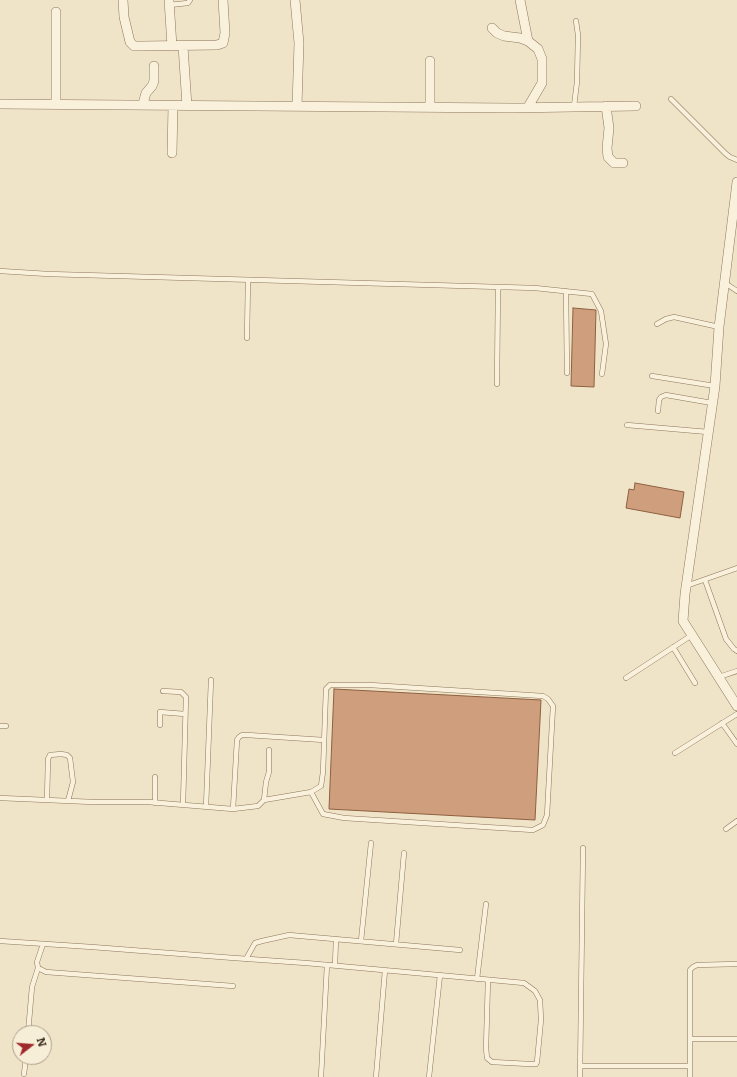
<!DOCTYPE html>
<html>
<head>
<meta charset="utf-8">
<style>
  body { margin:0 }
  #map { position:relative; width:737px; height:1077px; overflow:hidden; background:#f0e4c8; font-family:Literata,serif }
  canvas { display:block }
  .north { position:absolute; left:12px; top:1025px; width:40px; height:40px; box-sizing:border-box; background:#f7eed8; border:1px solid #ada18e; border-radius:50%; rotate:73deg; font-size:11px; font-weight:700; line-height:16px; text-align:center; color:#3d2e20 }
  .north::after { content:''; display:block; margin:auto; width:14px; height:18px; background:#9e2a2b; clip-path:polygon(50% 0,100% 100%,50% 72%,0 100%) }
</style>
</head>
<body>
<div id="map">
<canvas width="737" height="1077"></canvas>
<div class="north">N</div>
</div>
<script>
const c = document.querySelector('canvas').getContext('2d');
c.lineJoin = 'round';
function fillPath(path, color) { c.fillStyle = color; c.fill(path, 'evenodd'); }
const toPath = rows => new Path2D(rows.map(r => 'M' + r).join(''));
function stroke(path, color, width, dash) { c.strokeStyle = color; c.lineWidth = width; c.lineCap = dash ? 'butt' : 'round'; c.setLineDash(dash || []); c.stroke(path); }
const building = toPath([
  [573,308,596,310,594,387,571,386,573,308],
  [635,483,684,492,680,518,626,508,629,489,634,490,635,483],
  [334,689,541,700,535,820,329,809,334,689]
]);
fillPath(building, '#cf9f7d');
stroke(building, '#8d5f41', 1);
const service = toPath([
  [169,5,188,3,190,0],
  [671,99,726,154,730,157,737,160],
  [574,106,577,82,578,35,576,21],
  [0,271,48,274,535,288,592,294,601,311,606,344,602,374],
  [725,283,737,291],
  [566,291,567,373],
  [657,324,666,319,674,317,719,327],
  [247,338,248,280],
  [652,376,715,386],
  [497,384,498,287],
  [658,411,659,400,661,397,666,395,712,403],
  [627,425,708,432],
  [705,580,726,639,734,649,737,651],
  [686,586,737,568],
  [673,647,695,683],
  [719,677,737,671],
  [626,678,692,635],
  [330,685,370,685,543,696,548,699,553,706,547,815,543,825,533,830,344,818,323,814,311,792,321,786,323,772,326,689,330,685],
  [163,691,181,692,186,697,183,805],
  [722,723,737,744],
  [160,725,160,712,185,714],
  [0,726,6,726],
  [675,753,737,714],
  [155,777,155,803],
  [0,798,93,802,148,802,233,809,258,806,264,800,266,782,269,772,269,750],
  [47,800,48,759,50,755,61,754,67,755,70,758,73,782,68,801],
  [264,800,311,792],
  [206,807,211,680],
  [233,809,237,740,239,737,242,735,247,735,324,740],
  [726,829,737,821],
  [0,941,92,947,234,958,306,963,449,976,524,983,535,991,540,1000,541,1020,537,1062,536,1064,529,1064,492,1062,487,1058,486,1048,488,980],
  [361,941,371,843],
  [43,944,37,962,38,968,46,972,233,986],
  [396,944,404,853],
  [246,959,255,943,262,941,289,935,460,950],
  [335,965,336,939],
  [477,979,486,904],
  [28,1033,32,987,38,968],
  [690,1039,737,1039],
  [580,1066,690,1066],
  [24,1074,26,1057],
  [321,1077,327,965],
  [376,1077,385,970],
  [429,1077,440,975],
  [580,1077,583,848],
  [690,1077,690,970,693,967,697,965,737,964]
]);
const minor = toPath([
  [123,0,124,17,130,42,134,46,141,46,217,45,223,43,225,33,223,0],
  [169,0,172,46],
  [295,0,299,43,297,106],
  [520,0,528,41,538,49,542,59,542,83,528,107],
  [492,28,497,33,504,36,520,38,528,41],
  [183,46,187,106],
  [0,104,511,108,636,106],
  [56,104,56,12],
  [145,105,144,100,146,93,152,86,154,81,154,66],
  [430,106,430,61],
  [606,106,609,128,607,148,608,157,614,163,623,163],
  [172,153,173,106],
  [737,182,719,327,715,386,685,594,683,621,737,706]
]);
stroke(service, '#8d765c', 5.5);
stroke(minor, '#8d765c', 10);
stroke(service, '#faf1dc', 4.5);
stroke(minor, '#faf1dc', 9);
</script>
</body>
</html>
